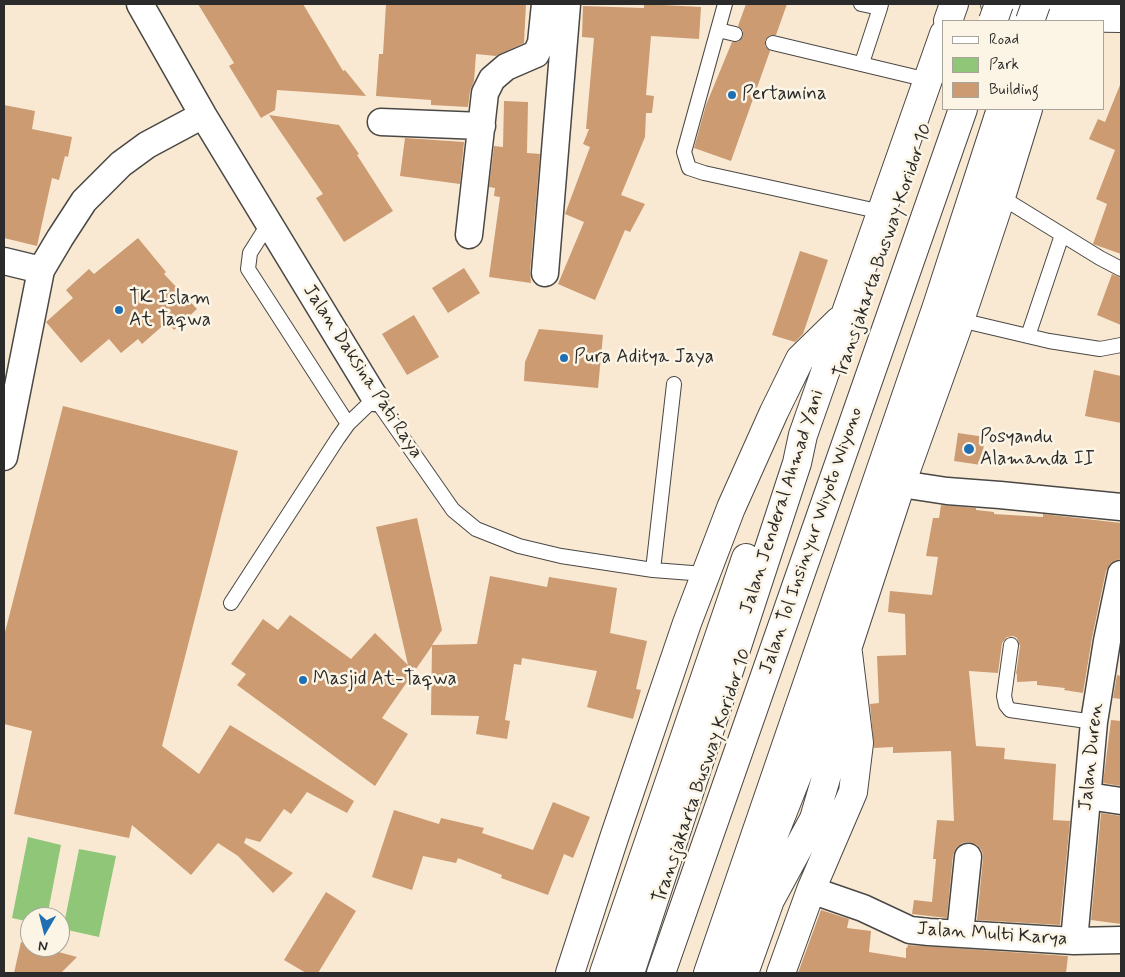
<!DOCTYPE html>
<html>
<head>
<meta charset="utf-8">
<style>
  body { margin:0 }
  #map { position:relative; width:1125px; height:977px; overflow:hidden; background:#f9e9d3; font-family:Mynerve,sans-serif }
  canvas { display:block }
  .frame { position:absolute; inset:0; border:5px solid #2b2b2b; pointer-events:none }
  .legend { position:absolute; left:942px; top:20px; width:162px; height:90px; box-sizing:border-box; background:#fcf5e5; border:1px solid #a8a49b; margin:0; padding:6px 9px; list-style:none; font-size:15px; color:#2b2b2b }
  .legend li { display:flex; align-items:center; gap:10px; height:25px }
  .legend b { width:25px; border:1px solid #a8a49b }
  .north { position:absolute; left:20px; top:907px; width:50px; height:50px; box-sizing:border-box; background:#fcf5e5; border:1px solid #a8a49b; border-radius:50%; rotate:188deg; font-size:14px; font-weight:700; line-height:20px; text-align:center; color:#2b2b2b }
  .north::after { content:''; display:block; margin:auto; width:18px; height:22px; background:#1f6fb2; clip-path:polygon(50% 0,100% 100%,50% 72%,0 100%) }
</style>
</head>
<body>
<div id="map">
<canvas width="1125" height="977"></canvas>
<div class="frame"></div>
<ul class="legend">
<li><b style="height:6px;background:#fff"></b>Road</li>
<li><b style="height:14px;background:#90c678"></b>Park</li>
<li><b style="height:14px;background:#cc9b72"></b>Building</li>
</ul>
<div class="north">N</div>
</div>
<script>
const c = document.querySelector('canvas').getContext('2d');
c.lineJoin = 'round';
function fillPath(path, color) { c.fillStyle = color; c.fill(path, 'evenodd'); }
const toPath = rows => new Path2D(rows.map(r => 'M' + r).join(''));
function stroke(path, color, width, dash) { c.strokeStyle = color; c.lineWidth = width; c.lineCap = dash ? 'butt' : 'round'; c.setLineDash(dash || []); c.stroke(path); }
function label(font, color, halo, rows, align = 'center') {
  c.font = font + ' Mynerve,sans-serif'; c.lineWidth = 5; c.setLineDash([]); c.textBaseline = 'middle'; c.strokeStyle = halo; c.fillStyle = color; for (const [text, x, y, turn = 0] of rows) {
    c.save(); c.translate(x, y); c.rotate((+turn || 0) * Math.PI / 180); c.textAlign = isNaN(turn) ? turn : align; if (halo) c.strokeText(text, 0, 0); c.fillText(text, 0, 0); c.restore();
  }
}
fillPath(toPath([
  [28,837,61,845,47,917,30,917,30,922,12,918],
  [79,849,116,856,99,937,63,929]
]), '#90c678');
fillPath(toPath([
  [198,4,303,4,343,71,345,70,366,96,277,90,275,110,261,118,229,66,234,63],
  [386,4,526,4,524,43,496,56,476,54,474,81,470,91,468,107,431,105,431,100,376,96,379,54,383,54],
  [644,4,701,7,699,39,651,36,646,95,654,96,652,113,646,113,645,137,621,195,645,204,630,232,625,230,595,300,558,284,584,222,565,214,590,147,583,144,589,129,586,129,594,38,582,37,583,6,644,8],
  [746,4,787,4,776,35,770,35,765,41,765,46,770,51,731,161,694,148,706,105,732,42,738,42,743,36,743,31,738,26],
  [1120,85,1121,85,1121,254,1093,244,1107,204,1096,199,1115,150,1089,139,1098,119,1105,122],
  [504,101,528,102,527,153,540,154,530,272,531,283,489,277,500,197,494,196,495,188,489,187,494,146,503,147],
  [4,105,35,111,32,129,72,137,68,157,65,156,59,180,52,178,37,246,4,238],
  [269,115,339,125,359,154,357,155,393,211,344,242,316,198,323,194],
  [405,138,464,142,460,184,400,176],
  [138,238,166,272,164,274,197,309,174,330,167,322,142,344,138,339,121,353,109,339,81,363,46,322,73,298,66,290,89,269,94,274],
  [800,251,828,260,803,334,795,342,772,335],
  [464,268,480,293,448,313,432,288],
  [1112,274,1121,278,1121,325,1097,315],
  [414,315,439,357,407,375,382,334],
  [539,329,603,335,598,388,524,381,525,362],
  [1094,370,1121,376,1121,423,1085,416],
  [63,406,238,451,162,746,199,774,230,725,354,801,347,813,307,792,291,814,284,809,260,842,246,838,244,843,293,873,273,893,238,856,218,843,191,875,132,825,129,838,14,814,32,731,4,724,4,636],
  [958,433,985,437,981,465,954,461],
  [941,505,976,508,976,510,994,512,994,514,1043,517,1043,514,1121,523,1121,559,1116,560,1110,564,1106,571,1092,638,1083,693,1064,690,1065,688,1037,685,1037,681,1017,682,1017,674,1016,674,1020,646,1017,638,1013,636,1007,637,1002,643,998,673,969,671,976,746,1005,748,1004,759,1056,764,1053,820,1070,821,1060,925,977,920,983,858,982,851,977,845,969,842,962,843,956,848,953,855,947,918,912,914,914,900,932,902,936,859,933,859,937,820,954,821,951,751,893,753,893,747,874,748,870,704,879,703,877,656,906,655,905,614,888,612,890,591,932,595,938,557,926,556,933,518,939,518],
  [417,518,442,630,432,645,477,644,490,576,547,587,549,577,617,588,610,633,647,641,636,689,641,690,633,719,587,707,597,671,522,658,521,665,514,664,505,720,510,721,507,739,476,734,479,716,431,715,432,646,382,718,408,734,375,786,237,685,246,674,231,664,263,619,278,630,290,615,351,659,375,633,408,665,376,527],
  [1117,675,1121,676,1121,699,1113,698],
  [1111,720,1121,721,1121,786,1103,783],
  [553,802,590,817,573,858,564,854,548,895,501,878,502,875,458,858,456,863,423,856,412,890,372,877,394,810,439,824,441,818,484,828,482,833,533,850],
  [1101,813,1121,816,1121,924,1091,920],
  [326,892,356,911,318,973,306,973,284,960],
  [821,910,849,919,847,928,871,931,869,952,906,958,906,948,907,948,908,945,1068,956,1066,973,798,973],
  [21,942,30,944,30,947,40,947,77,957,61,973,14,973]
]), '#cc9b72');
const service = toPath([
  [725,4,684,152,689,168,704,173,882,212],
  [861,4,880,8,881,4],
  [718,30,735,34],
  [773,43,928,80],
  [862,63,880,8],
  [1001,197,1100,258,1121,269],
  [269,223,250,253,248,269,348,424],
  [960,320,1049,341,1100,349,1121,345],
  [1028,336,1062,235],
  [653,570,674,384],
  [231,603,338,438,348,424,375,398,453,510,476,529,519,546,561,556,653,570,705,574],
  [1011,645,1004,696,1006,705,1010,710,1094,722]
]);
const minor = toPath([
  [140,4,203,115,375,398],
  [381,122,482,126],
  [469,235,485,93,492,79,506,67,536,54,541,43,545,4],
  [4,261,41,270],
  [545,273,567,4],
  [4,457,41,270,60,238,84,201,121,164,147,145,203,115],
  [901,484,947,491,1000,495,1121,507],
  [1088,796,1121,801],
  [811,890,863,908,910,930,929,932,1074,941,1121,940],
  [960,934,968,857],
  [1074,941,1094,722,1107,641,1121,574]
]);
const tertiary = toPath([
  [995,4,1055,17,1120,18]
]);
const trunk = toPath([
  [948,21,954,4],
  [1054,21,1059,4],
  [570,973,615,835,687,623,731,508,774,412,800,359,839,321],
  [604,973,746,558],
  [630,973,797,463,803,435,944,34],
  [723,973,746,905,847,649,901,484,960,320,1001,197,1028,109],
  [744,973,770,900,814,819,833,754,836,695],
  [781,973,811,890,853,792,859,743,848,653]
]);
const motorway = toPath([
  [661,973,963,109],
  [708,973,937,306,1001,109]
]);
stroke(service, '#4a4844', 16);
stroke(minor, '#4a4844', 29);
stroke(tertiary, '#4a4844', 30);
stroke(trunk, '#4a4844', 30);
stroke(motorway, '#4a4844', 30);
stroke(service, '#fff', 14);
stroke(minor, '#fff', 26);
stroke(tertiary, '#fff', 28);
stroke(trunk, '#fff', 28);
stroke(motorway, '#fff', 28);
const motorwayBridge = toPath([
  [993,21,999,4],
  [1030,21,1036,4]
]);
stroke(motorwayBridge, '#4a4844', 30, []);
stroke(motorwayBridge, '#fff', 28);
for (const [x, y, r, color] of [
  [732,95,5,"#1f6fb2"],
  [119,310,5,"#1f6fb2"],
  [564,358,5,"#1f6fb2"],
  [969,449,6,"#1f6fb2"],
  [303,680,5,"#1f6fb2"]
]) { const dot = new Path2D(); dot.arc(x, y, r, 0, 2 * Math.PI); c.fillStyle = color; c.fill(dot); stroke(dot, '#fcf5e5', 2); }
label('19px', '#2b2b2b', '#fcf5e5', [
  ["Pertamina",742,95],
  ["TK Islam",129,299],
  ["At Taqwa",129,321],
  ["Pura Aditya Jaya",574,358],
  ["Posyandu",980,438],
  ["Alamanda II",980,460],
  ["Masjid At-Taqwa",313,680]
], 'left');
label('19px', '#2b2b2b', '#fcf5e5', [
  ["Transjakarta Busway Koridor 10",884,251,-71],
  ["Jalan Daksina Pati Raya",362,372,57],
  ["Jalan Jenderal Ahmad Yani",783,502,-72],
  ["Jalan Tol Insinyur Wiyoto Wiyono",812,541,-71],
  ["Jalan Duren",1092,757,-84],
  ["Transjakarta Busway Koridor 10",703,776,-71],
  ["Jalan Multi Karya",992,935,4]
]);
</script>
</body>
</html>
